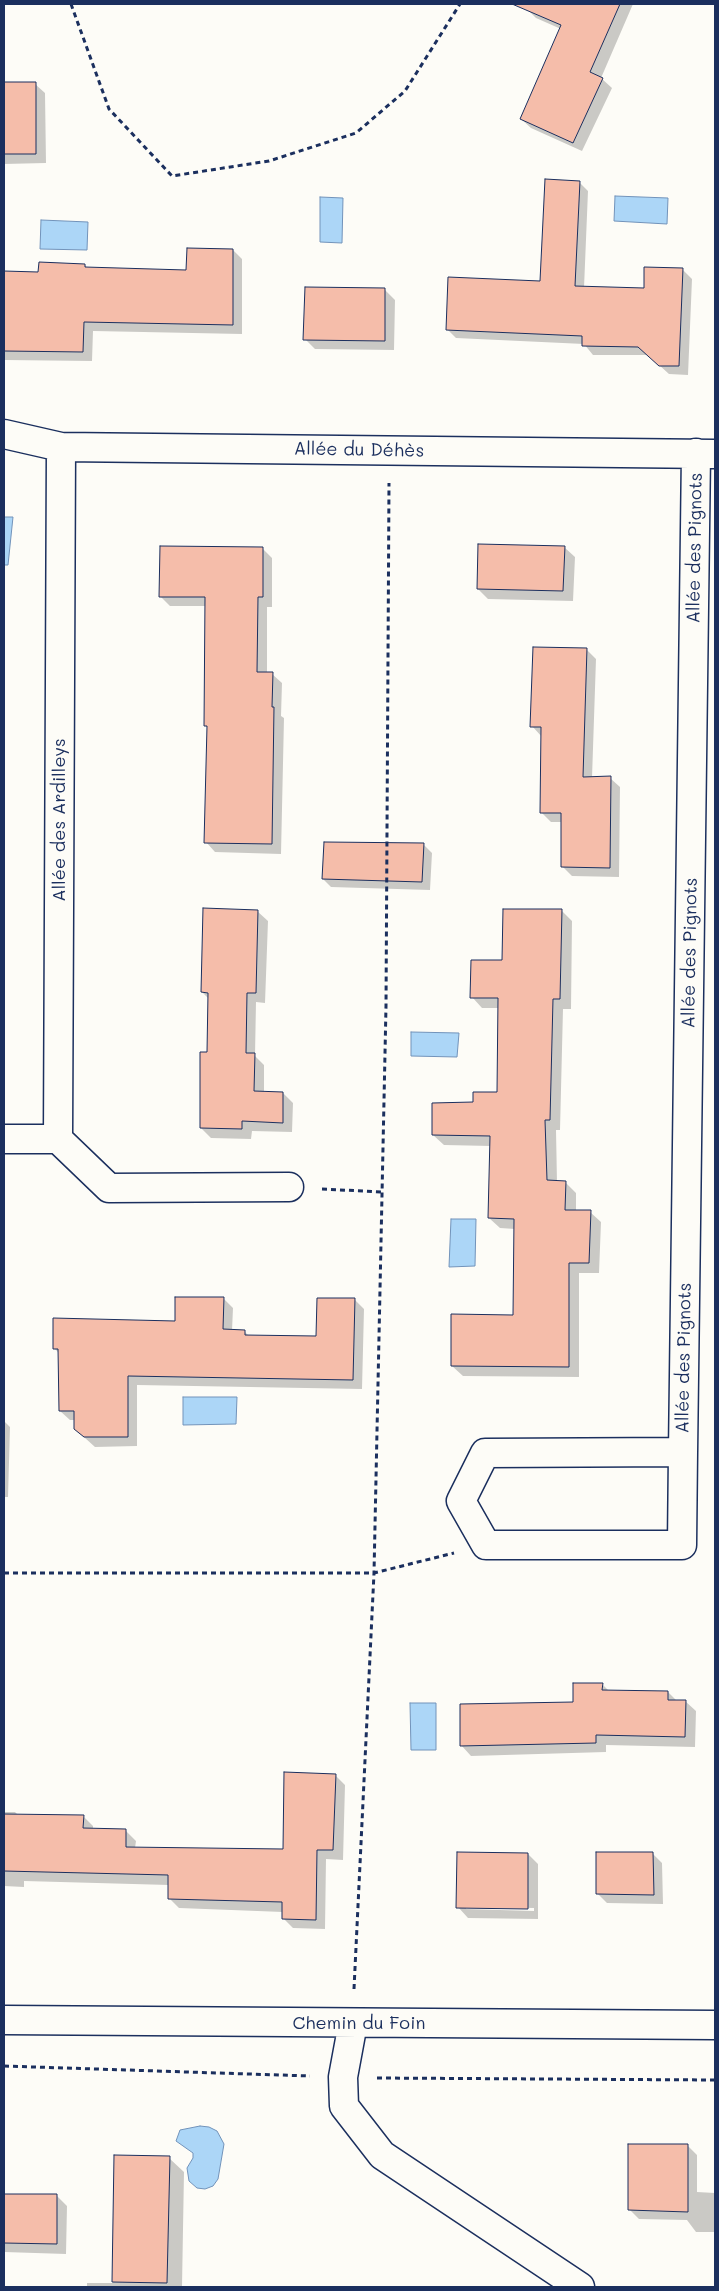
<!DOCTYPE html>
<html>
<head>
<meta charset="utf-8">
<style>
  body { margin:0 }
  #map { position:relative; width:719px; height:2291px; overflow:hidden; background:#fdfcf7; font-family:Mali,sans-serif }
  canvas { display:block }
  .frame { position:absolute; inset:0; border:5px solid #1b2f5e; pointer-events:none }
</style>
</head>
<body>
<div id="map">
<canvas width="719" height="2291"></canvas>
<div class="frame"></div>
</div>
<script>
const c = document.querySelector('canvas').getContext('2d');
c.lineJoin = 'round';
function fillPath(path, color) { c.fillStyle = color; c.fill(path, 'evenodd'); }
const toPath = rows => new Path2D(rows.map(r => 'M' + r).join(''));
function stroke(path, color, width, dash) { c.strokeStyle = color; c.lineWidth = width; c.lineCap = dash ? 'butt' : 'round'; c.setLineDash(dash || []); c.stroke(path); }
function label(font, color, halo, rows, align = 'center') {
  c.font = font + ' Mali,sans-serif'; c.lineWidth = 4; c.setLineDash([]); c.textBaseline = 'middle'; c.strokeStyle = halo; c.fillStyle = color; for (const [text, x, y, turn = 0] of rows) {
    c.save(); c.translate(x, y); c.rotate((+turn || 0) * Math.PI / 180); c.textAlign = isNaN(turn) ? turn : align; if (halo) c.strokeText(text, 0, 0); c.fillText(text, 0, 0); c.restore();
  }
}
const water = toPath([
  [615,196,668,198,667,224,614,221,615,196],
  [320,197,343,198,342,243,320,242,320,197],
  [41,220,88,222,87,250,40,249,41,220],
  [4,517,13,517,8,565,4,565,4,517],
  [411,1032,459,1033,457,1057,411,1056,411,1032],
  [451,1219,476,1219,475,1266,449,1267,451,1219],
  [183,1397,237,1397,236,1424,183,1425,183,1397],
  [410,1703,436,1703,436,1750,411,1750,410,1703],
  [200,2126,209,2127,217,2131,224,2144,218,2179,213,2186,205,2189,197,2188,189,2181,187,2168,193,2158,193,2153,176,2141,180,2130,200,2126]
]);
fillPath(water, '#acd6f7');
stroke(water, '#7293ba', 1);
fillPath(toPath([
  [529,4,633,4,601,78,612,88,582,151,531,128,521,119,561,29,536,18,527,9],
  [4,83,35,84,45,93,46,163,4,164],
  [579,182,588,191,584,288,645,289,683,270,692,279,688,375,669,374,648,355,593,355,584,344,456,338,447,329,542,282],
  [233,250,242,259,242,334,93,331,92,361,4,360,4,272,39,273,85,265,88,269,187,272],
  [385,290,395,300,394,350,315,349,305,339],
  [564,547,575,557,573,601,488,599,478,589],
  [262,548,272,558,272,607,267,607,267,673,272,674,282,683,281,716,284,718,281,854,215,852,206,842,208,728,205,725,207,606,170,606,160,596],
  [586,649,596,659,592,778,610,778,620,787,619,877,572,876,562,866,563,822,551,822,541,812,542,737,532,726],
  [423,844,432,853,430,890,331,887,323,879],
  [561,910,572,921,571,1009,563,1009,560,1130,556,1130,557,1182,565,1182,576,1193,576,1211,590,1212,601,1222,599,1273,579,1273,579,1377,463,1376,452,1366,514,1316,515,1229,500,1228,489,1218,491,1146,444,1145,433,1135,474,1103,499,1094,499,1008,482,1008,472,997,503,962],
  [257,911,268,921,265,1003,256,1002,255,1056,264,1065,264,1093,283,1093,293,1103,292,1132,252,1131,251,1139,211,1138,201,1128,208,1054,209,999,202,992],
  [223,1298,233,1308,232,1331,244,1331,249,1336,317,1337,355,1300,364,1309,362,1389,137,1385,137,1446,95,1447,75,1429,75,1420,70,1420,60,1411,59,1353,54,1348,176,1322],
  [4,1421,10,1427,8,1497,4,1497],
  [602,1684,609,1691,668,1692,677,1701,685,1701,696,1711,695,1747,606,1745,606,1752,471,1756,461,1745,574,1703],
  [335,1775,345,1785,343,1860,326,1859,325,1929,293,1928,283,1918,283,1912,179,1908,169,1898,169,1885,24,1881,24,1887,4,1886,4,1812,15,1812,19,1816,83,1816,93,1826,93,1830,126,1831,136,1841,135,1848,284,1850],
  [528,1854,538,1864,538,1919,468,1918,458,1907],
  [466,1907,534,1908,534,1911,466,1909],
  [653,1854,662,1863,663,1904,607,1903,598,1894],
  [687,2145,697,2155,697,2192,715,2193,715,2232,696,2232,687,2220,639,2219,629,2209],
  [115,2156,169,2158,184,2172,182,2287,87,2287,87,2283,113,2283],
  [4,2195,57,2196,67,2206,66,2254,4,2252]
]), '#0003');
const building = toPath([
  [512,4,620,4,590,72,603,78,573,143,520,119,561,25,512,4],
  [4,82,36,82,36,154,4,154,4,82],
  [545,179,580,181,575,286,644,288,644,267,683,268,679,366,659,366,638,347,582,346,582,336,446,330,448,277,540,281,545,179],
  [187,248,233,249,233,325,84,322,83,352,4,351,4,271,38,272,39,262,85,264,85,267,186,270,187,248],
  [305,287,385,288,385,341,303,340,305,287],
  [478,544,565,546,563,591,477,589,478,544],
  [160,546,263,547,263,597,258,597,257,672,273,672,272,707,274,707,272,844,204,843,207,726,204,726,205,597,159,597,160,546],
  [533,647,587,648,583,777,611,776,610,868,561,867,561,813,540,813,541,727,530,727,533,647],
  [324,842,424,843,422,882,322,879,324,842],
  [203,908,258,910,256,993,247,993,246,1053,255,1053,254,1091,283,1092,283,1123,242,1121,242,1129,200,1128,200,1052,207,1052,208,993,201,992,203,908],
  [503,909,562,909,560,999,553,999,550,1120,545,1120,547,1180,566,1181,565,1210,591,1210,589,1263,569,1263,569,1367,451,1366,451,1314,513,1315,514,1219,488,1218,490,1136,432,1135,432,1103,473,1102,473,1092,497,1092,498,998,470,998,471,960,502,960,503,909],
  [175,1297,224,1297,223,1329,245,1330,245,1335,316,1336,317,1298,355,1298,353,1380,128,1376,128,1437,84,1437,74,1429,74,1411,59,1411,58,1349,53,1349,53,1318,175,1321,175,1297],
  [573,1683,603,1683,602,1690,668,1691,668,1700,686,1700,685,1737,596,1735,596,1743,460,1746,460,1704,573,1702,573,1683],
  [284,1772,336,1774,333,1850,317,1850,316,1920,282,1919,282,1902,168,1899,168,1875,4,1871,4,1814,84,1815,83,1828,126,1829,126,1847,283,1849,284,1772],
  [457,1852,528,1853,528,1909,456,1908,457,1852],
  [596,1852,653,1852,654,1895,596,1894,596,1852],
  [628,2144,688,2144,688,2212,628,2210,628,2144],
  [114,2155,170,2156,167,2283,112,2282,114,2155],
  [4,2194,57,2194,57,2244,4,2243,4,2194]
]);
fillPath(building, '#f5bdaa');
stroke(building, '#1b2f5e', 1);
const minor = toPath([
  [4,434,61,447,714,454],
  [4,1139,58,1139,61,447],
  [58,1139,109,1188,289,1187],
  [683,1452,485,1453,461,1501,486,1545,682,1545,683,1452,696,453],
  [4,2020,715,2025],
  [353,2023,343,2077,344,2106,382,2155,580,2287]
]);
stroke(minor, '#1b2f5e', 31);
stroke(toPath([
  [71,4,109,109,172,176,269,161,356,133,405,91,460,4],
  [322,1189,382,1192],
  [4,1573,374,1573,454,1553],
  [354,1989,374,1573,386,1006,389,483],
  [4,2066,310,2076],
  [377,2078,715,2080]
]), '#1b2f5e', 3, [5, 4]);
stroke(minor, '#fdfcf7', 28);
label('18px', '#1b2f5e', '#fdfcf7', [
  ["Allée du Déhès",359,450,1],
  ["Allée des Pignots",695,548,-89],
  ["Allée des Ardilleys",59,820,-90],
  ["Allée des Pignots",690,953,-89],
  ["Allée des Pignots",684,1358,-89],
  ["Chemin du Foin",359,2023]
]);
</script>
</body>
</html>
